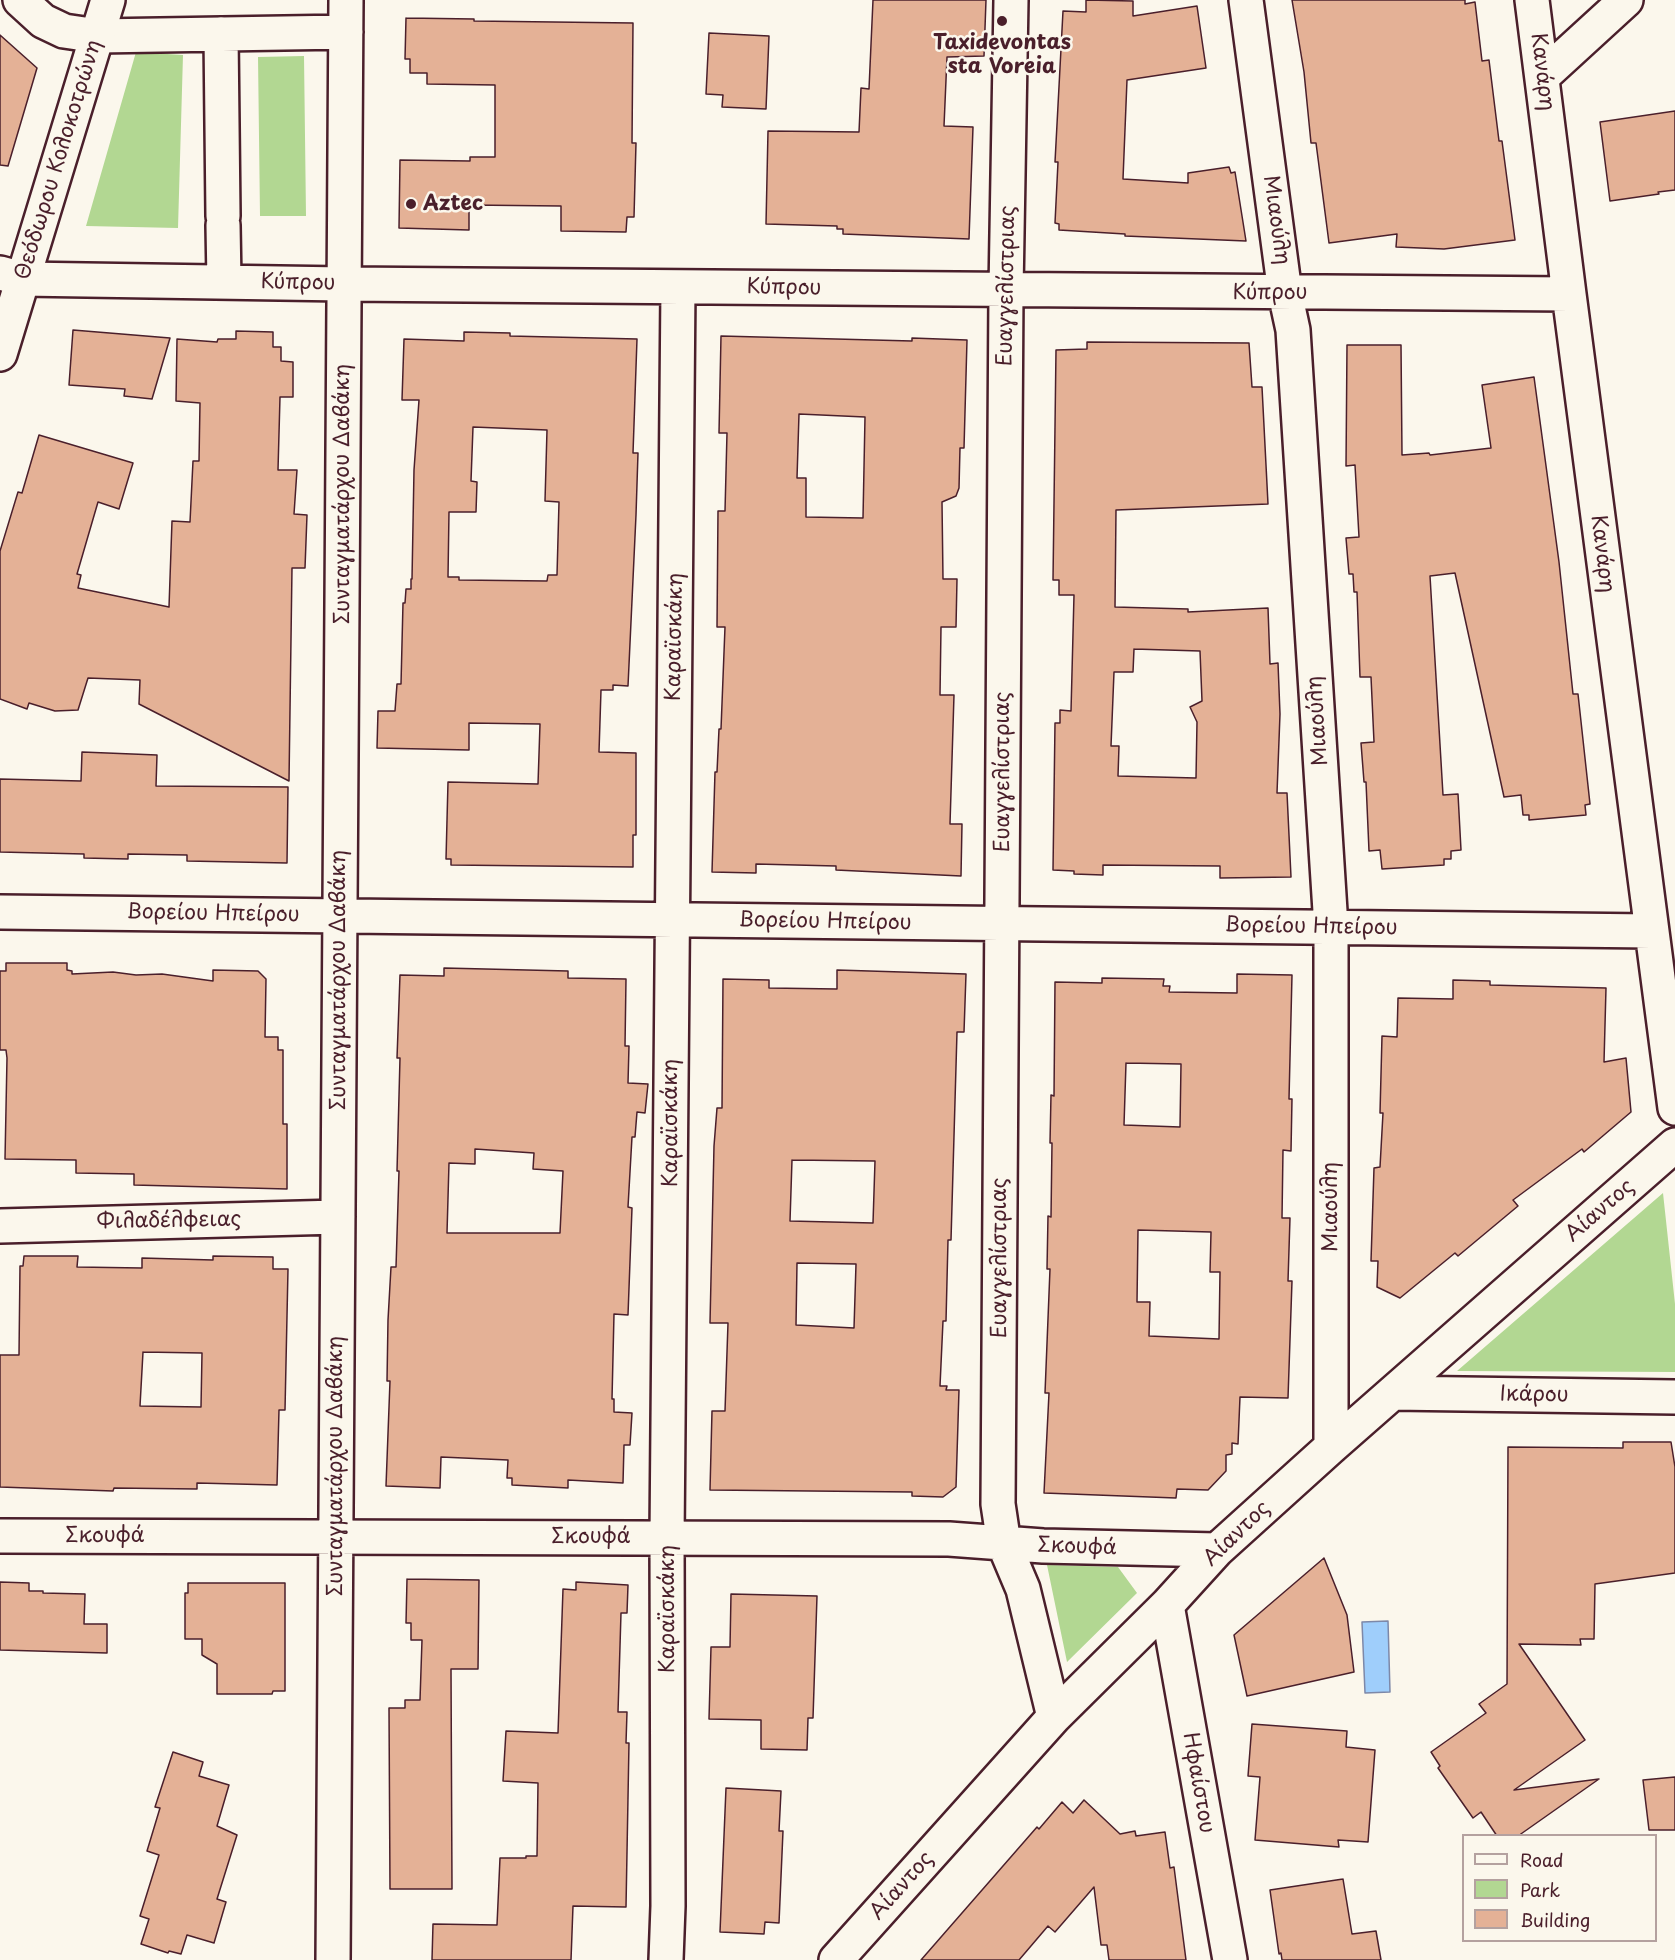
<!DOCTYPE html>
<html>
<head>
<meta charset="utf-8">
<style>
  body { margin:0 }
  #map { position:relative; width:1675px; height:1960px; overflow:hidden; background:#fbf7ec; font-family:"Playpen Sans",sans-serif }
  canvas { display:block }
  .legend { position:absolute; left:1462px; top:1834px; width:195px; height:108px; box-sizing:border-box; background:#fbf7ec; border:2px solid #b4a19f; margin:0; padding:8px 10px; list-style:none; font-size:18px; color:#4a1f2b }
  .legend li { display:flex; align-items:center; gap:12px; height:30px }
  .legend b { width:30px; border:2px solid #b4a19f }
</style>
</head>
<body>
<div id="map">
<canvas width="1675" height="1960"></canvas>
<ul class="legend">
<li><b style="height:8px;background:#fbf7ec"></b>Road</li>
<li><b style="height:16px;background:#b2d792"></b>Park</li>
<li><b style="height:16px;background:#e4b196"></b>Building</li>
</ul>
</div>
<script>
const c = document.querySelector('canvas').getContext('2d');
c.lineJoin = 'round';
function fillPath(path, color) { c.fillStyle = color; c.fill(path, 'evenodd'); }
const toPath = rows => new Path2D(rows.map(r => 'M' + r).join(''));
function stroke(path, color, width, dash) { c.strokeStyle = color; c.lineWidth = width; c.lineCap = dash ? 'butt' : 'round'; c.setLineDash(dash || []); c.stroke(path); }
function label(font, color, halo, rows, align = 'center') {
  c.font = font + ' "Playpen Sans",sans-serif'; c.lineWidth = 5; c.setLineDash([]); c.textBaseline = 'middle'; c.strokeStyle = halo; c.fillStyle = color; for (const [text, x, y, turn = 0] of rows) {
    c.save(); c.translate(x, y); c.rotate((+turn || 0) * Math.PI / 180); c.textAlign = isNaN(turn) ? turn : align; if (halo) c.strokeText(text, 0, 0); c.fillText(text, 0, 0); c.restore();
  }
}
fillPath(toPath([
  [136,52,183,55,178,228,86,226],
  [304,56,306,216,260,216,258,57],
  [1663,1193,1675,1304,1675,1372,1457,1371],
  [1047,1565,1118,1567,1137,1593,1067,1662]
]), '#b2d792');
const water = toPath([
  [1388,1621,1390,1692,1365,1693,1362,1622,1388,1621]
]);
fillPath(water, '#9fcefb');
stroke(water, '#7d88a8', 1.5);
const building = toPath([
  [873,0,986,0,984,56,947,57,944,126,973,127,969,239,843,234,843,229,837,229,837,226,766,224,768,131,859,132,861,88,869,89,873,0],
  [1086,0,1133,1,1133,16,1197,6,1206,68,1127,80,1123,179,1188,183,1188,173,1229,167,1231,173,1235,172,1246,241,1125,236,1125,234,1059,230,1059,224,1055,223,1058,162,1055,162,1063,11,1086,12,1086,0],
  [1292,0,1465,0,1465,4,1475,2,1482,61,1489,60,1499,141,1502,141,1515,240,1444,249,1396,247,1397,234,1329,243,1316,143,1311,143,1304,72,1292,0],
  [406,18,474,19,474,21,633,23,632,143,636,143,634,217,627,217,626,232,561,231,561,206,469,205,469,230,399,228,400,160,470,161,470,157,495,157,495,85,427,84,427,73,410,73,410,59,405,59,406,18],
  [709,33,769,36,766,109,722,107,723,95,706,94,709,33],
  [0,35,37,68,8,166,0,165,0,35],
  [1675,111,1675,190,1658,192,1659,194,1610,201,1600,122,1675,111],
  [73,330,170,338,152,399,124,396,125,389,69,385,73,330],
  [236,331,273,332,273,347,281,347,281,361,293,362,293,397,280,397,278,470,297,470,294,514,307,515,305,568,292,568,289,781,139,704,140,680,88,678,78,710,55,711,29,703,27,709,0,699,0,551,18,492,22,493,39,435,133,463,119,509,98,502,77,574,81,575,78,588,169,607,172,521,190,522,193,461,199,461,200,403,176,401,177,339,217,342,218,339,236,339,236,331],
  [464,332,510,333,510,336,637,339,633,453,638,453,636,515,628,686,613,685,613,690,601,690,599,752,636,753,636,835,633,835,633,867,451,865,451,859,446,859,448,782,538,784,540,724,469,723,469,750,377,748,378,711,395,711,397,684,401,684,403,603,405,603,406,589,411,589,411,579,412,579,414,470,419,400,402,400,404,339,464,341,464,332],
  [473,427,547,430,545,501,559,502,557,575,548,575,547,581,459,580,459,577,448,577,449,512,476,512,477,482,471,481,473,427],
  [721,336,912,341,912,338,967,340,964,448,960,448,959,488,956,496,942,502,943,579,957,579,956,627,941,627,940,695,954,695,950,824,962,824,961,876,836,870,836,866,756,864,756,873,712,872,715,772,717,772,719,729,721,729,725,627,717,627,718,511,725,511,727,433,719,433,721,336],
  [799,414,865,417,863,518,806,517,806,478,797,478,799,414],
  [1087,342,1249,343,1252,387,1262,387,1268,504,1116,510,1115,607,1188,609,1188,612,1268,608,1270,664,1278,663,1280,714,1277,793,1287,793,1291,877,1220,878,1220,866,1103,865,1103,875,1074,874,1074,871,1053,870,1055,723,1060,723,1060,710,1071,711,1074,595,1059,595,1059,580,1053,580,1056,350,1087,349,1087,342],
  [1134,649,1200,651,1202,701,1190,707,1197,722,1196,778,1118,776,1119,746,1111,746,1114,672,1133,672,1134,649],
  [1347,345,1401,345,1402,455,1429,453,1430,455,1491,448,1482,385,1534,377,1559,562,1573,694,1578,694,1590,804,1585,805,1586,815,1529,820,1529,815,1523,815,1521,795,1504,797,1455,573,1430,576,1443,795,1458,794,1461,850,1451,851,1451,859,1444,859,1444,865,1382,869,1380,850,1369,851,1366,782,1364,782,1361,743,1374,742,1371,677,1360,677,1357,592,1354,592,1353,574,1349,574,1346,538,1359,537,1355,465,1346,466,1347,345],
  [82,752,157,755,156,786,288,787,287,863,187,861,187,855,128,854,128,859,84,858,84,854,0,852,0,779,81,781,82,752],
  [6,963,67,963,67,970,72,971,72,974,113,972,136,975,162,974,213,981,213,970,258,971,266,979,265,1037,278,1037,278,1050,283,1050,283,1124,287,1124,287,1189,134,1185,134,1174,76,1173,76,1160,5,1159,7,1058,6,1050,0,1050,0,971,6,971,6,963],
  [444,968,568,971,568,978,626,979,625,1046,629,1046,628,1083,648,1084,645,1113,637,1112,635,1137,632,1137,628,1207,632,1208,628,1315,614,1314,612,1399,614,1399,614,1412,632,1413,630,1445,624,1445,623,1483,568,1480,568,1488,512,1485,512,1478,507,1478,508,1460,441,1457,440,1488,386,1486,390,1381,387,1381,388,1320,391,1267,396,1267,399,1171,397,1171,400,1058,397,1058,400,975,444,976,444,968],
  [475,1149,534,1153,533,1169,563,1171,560,1233,447,1233,449,1163,475,1164,475,1149],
  [837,970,966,974,964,1032,957,1032,951,1240,948,1240,946,1321,943,1321,940,1386,947,1386,946,1390,959,1390,956,1487,943,1497,912,1496,912,1492,710,1490,712,1411,725,1411,728,1323,710,1323,714,1146,717,1108,722,1108,723,979,769,980,769,988,837,989,837,970],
  [792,1160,875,1161,873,1223,790,1221,792,1160],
  [797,1263,856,1264,854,1328,796,1325,797,1263],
  [1237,974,1292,975,1289,1099,1292,1099,1291,1151,1283,1150,1282,1218,1290,1218,1288,1281,1292,1281,1288,1398,1240,1397,1238,1444,1232,1443,1232,1454,1226,1455,1226,1471,1208,1490,1177,1489,1176,1498,1044,1493,1049,1393,1045,1393,1050,1269,1047,1269,1048,1216,1051,1217,1052,1143,1050,1143,1051,1095,1054,1096,1055,982,1102,983,1102,978,1164,979,1163,986,1170,986,1169,992,1237,993,1237,974],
  [1126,1063,1181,1064,1180,1127,1124,1125,1126,1063],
  [1138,1230,1211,1232,1210,1272,1220,1272,1219,1339,1149,1336,1150,1302,1137,1302,1138,1230],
  [1453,980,1490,981,1490,985,1606,988,1604,1062,1626,1058,1631,1112,1584,1152,1582,1149,1513,1200,1518,1206,1458,1256,1455,1253,1400,1298,1377,1287,1378,1261,1371,1261,1374,1168,1380,1167,1383,1113,1380,1113,1382,1036,1397,1037,1398,998,1453,999,1453,980],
  [24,1256,78,1256,77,1267,142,1268,142,1258,213,1260,213,1256,273,1257,273,1269,288,1269,285,1410,279,1410,277,1485,197,1483,197,1489,114,1488,113,1491,0,1487,0,1355,19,1355,20,1266,23,1266,24,1256],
  [143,1352,202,1353,201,1407,140,1406,143,1352],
  [1623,1442,1671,1442,1675,1467,1675,1573,1595,1584,1594,1639,1580,1639,1581,1645,1519,1644,1585,1740,1514,1790,1599,1779,1518,1836,1497,1836,1481,1812,1473,1818,1438,1768,1440,1766,1431,1752,1486,1713,1479,1704,1507,1684,1508,1447,1623,1448,1623,1442],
  [1324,1558,1347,1615,1354,1672,1247,1696,1234,1635,1324,1558],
  [407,1579,479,1580,478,1669,451,1669,452,1889,390,1889,389,1708,405,1708,405,1700,420,1700,422,1640,411,1640,411,1623,406,1623,407,1579],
  [0,1582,29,1583,29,1591,43,1591,43,1593,85,1594,84,1624,107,1624,107,1653,0,1650,0,1582],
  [576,1582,628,1585,627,1613,621,1613,618,1712,627,1712,626,1743,629,1743,626,1907,573,1906,571,1960,432,1960,433,1924,497,1925,500,1858,526,1858,526,1856,537,1856,538,1783,503,1781,506,1731,558,1733,563,1589,576,1590,576,1582],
  [188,1583,285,1583,285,1691,273,1691,272,1694,217,1694,217,1664,202,1655,202,1639,185,1639,185,1593,188,1593,188,1583],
  [731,1594,817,1596,813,1718,808,1718,807,1750,761,1749,761,1720,709,1719,711,1647,730,1647,731,1594],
  [1252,1724,1347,1731,1346,1747,1375,1750,1368,1842,1338,1840,1339,1847,1255,1840,1260,1777,1248,1776,1252,1724],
  [173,1752,203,1762,199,1776,229,1785,217,1826,237,1835,217,1899,226,1902,214,1943,187,1935,181,1954,169,1951,168,1953,141,1944,149,1919,140,1916,159,1855,147,1851,160,1808,155,1807,173,1752],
  [1675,1777,1675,1830,1649,1830,1643,1780,1675,1777],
  [726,1788,781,1791,779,1831,783,1831,779,1923,765,1922,764,1934,720,1932,726,1788],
  [1084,1800,1120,1834,1135,1831,1136,1836,1165,1832,1170,1868,1174,1867,1186,1960,1109,1960,1107,1945,1101,1945,1094,1887,1055,1932,1048,1926,1019,1960,921,1960,1037,1827,1039,1829,1062,1802,1073,1813,1084,1800],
  [1343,1879,1352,1934,1376,1931,1381,1960,1282,1960,1281,1953,1279,1954,1270,1890,1343,1879]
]);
fillPath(building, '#e4b196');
stroke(building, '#4a1f2b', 1.5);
const street = toPath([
  [20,0,43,21,64,31,98,36,346,32],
  [1011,0,1006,291,998,1504,1004,1544,1023,1589,1054,1717],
  [1246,0,1285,293,1293,330,1331,927,1331,1447],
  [1532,0,1569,294,1675,1108],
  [221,34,223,216],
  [1543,76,1626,0],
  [223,225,224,282],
  [0,273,22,279,344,284,1569,294],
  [0,912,1651,931],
  [0,1226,338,1217],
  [1393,1393,1675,1397],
  [0,1536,949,1539,1043,1546,1217,1550],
  [1167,1605,1230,1960],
  [333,1960,346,0],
  [666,1960,668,1906,667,1537,678,287],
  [836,1960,1054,1717,1167,1605,1217,1550,1331,1447,1675,1145]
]);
const secondary = toPath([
  [0,354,108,0]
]);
stroke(street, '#4a1f2b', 38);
stroke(secondary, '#4a1f2b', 38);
stroke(street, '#fbf7ec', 33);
stroke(secondary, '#fbf7ec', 33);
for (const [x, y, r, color] of [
  [1002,21,6,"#4a1f2b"],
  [411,204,6,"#4a1f2b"]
]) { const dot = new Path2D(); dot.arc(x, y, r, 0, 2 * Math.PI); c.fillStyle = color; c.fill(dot); stroke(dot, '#fbf7ec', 2); }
label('bold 21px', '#4a1f2b', '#fbf7ec', [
  ["Taxidevontas",1002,43],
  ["sta Voreia",1002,67],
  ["Aztec",423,204,"left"]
]);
label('21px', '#4a1f2b', '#fbf7ec', [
  ["Κανάρη",1542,72,83],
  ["Θεόδωρου Κολοκοτρώνη",59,160,-73],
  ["Μιαούλη",1276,220,82],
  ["Κύπρου",298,283,1],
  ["Ευαγγελίστριας",1007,286,-89],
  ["Κύπρου",784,288,1],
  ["Κύπρου",1270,293],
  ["Συνταγματάρχου Δαβάκη",343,494,-90],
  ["Κανάρη",1602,554,83],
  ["Καραϊσκάκη",675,637,-89],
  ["Μιαούλη",1318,721,-94],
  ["Ευαγγελίστριας",1003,772,-90],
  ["Βορείου Ηπείρου",213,914,1],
  ["Βορείου Ηπείρου",825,922,1],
  ["Βορείου Ηπείρου",1311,927,1],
  ["Συνταγματάρχου Δαβάκη",339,980,-90],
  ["Καραϊσκάκη",671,1123,-90],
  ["Μιαούλη",1331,1207,-90],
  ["Αίαντος",1600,1211,-41],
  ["Φιλαδέλφειας",169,1221,-1],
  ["Ευαγγελίστριας",1000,1258,-90],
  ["Ικάρου",1534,1395,1],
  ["Συνταγματάρχου Δαβάκη",336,1466,-90],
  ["Αίαντος",1237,1534,-44],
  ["Σκουφά",105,1536],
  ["Σκουφά",591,1537],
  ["Σκουφά",1077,1547,2],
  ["Καραϊσκάκη",668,1609,-90],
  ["Ηφαίστου",1198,1783,80],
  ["Αίαντος",902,1886,-48]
]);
</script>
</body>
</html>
